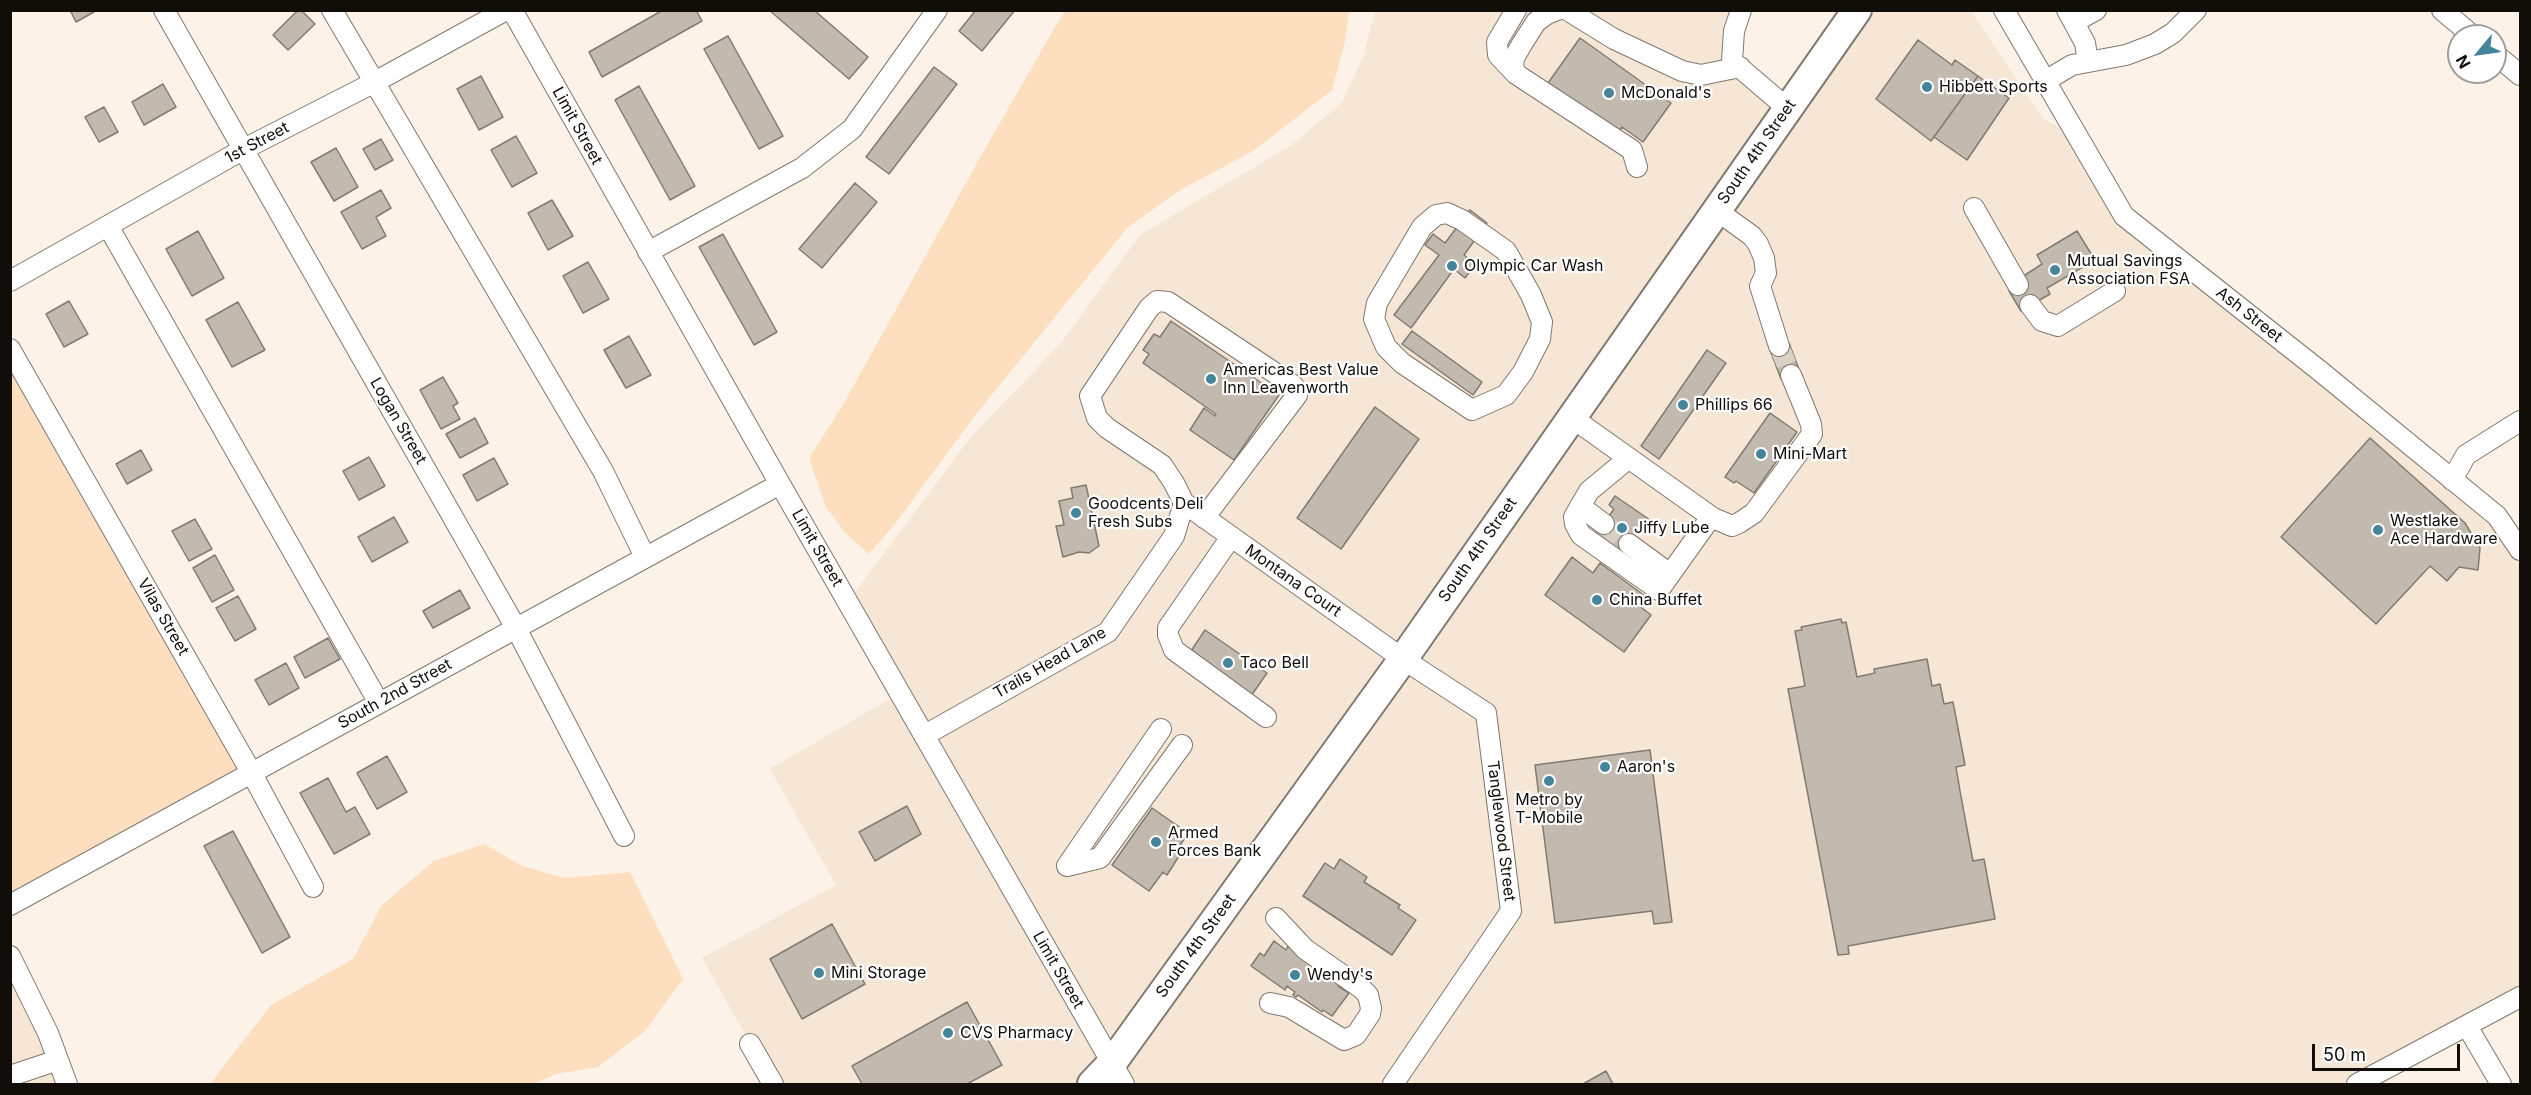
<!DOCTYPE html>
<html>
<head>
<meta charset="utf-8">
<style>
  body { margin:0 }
  #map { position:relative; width:2531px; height:1095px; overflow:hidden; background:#fcf2e7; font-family:Inter,sans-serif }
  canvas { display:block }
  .frame { position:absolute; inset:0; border:12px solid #110e0a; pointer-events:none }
  .north { position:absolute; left:2447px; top:24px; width:60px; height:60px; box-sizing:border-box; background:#fff; border:2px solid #a09f9d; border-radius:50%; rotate:241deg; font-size:16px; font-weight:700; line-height:24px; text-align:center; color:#110e0a }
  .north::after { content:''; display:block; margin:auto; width:21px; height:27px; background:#458599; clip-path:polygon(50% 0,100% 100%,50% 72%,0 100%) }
  .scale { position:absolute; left:2312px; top:1044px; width:148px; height:27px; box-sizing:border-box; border:3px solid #110e0a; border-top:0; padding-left:8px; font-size:18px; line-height:21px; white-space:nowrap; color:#110e0a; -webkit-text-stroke:4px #fff; paint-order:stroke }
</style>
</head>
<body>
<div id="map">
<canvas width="2531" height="1095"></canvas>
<div class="frame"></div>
<div class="north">N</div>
<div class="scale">50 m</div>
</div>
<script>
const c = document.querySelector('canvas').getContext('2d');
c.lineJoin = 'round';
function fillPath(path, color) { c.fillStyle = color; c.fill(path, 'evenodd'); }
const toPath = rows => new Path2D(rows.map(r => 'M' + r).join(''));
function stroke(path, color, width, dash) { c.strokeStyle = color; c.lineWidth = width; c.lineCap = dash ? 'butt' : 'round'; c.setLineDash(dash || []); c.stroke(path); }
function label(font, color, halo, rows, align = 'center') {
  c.font = font + ' Inter,sans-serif'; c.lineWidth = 4.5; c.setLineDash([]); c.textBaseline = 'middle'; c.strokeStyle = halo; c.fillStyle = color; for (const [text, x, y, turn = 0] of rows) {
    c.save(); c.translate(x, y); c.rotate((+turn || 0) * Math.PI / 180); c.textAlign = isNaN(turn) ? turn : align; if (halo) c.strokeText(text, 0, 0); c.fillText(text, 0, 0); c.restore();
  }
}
fillPath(toPath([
  [1375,11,1733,11,1732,61,1787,108,1857,11,1971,11,2043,119,2077,136,2124,216,2320,371,2520,550,2520,997,2357,1084,773,1084,702,958,836,885,770,769,900,693,848,602,970,438,1061,343,1140,235,1290,146,1341,104,1364,55],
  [10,956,67,1084,11,1084]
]), '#f5e6d5');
fillPath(toPath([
  [1065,10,1349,11,1345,42,1332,90,1253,151,1182,189,1128,227,977,413,895,524,869,554,847,535,826,507,809,458,843,405,982,154],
  [11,349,251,772,10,905],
  [484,844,522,866,565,878,630,872,683,979,645,1031,598,1067,556,1074,534,1084,210,1084,271,1005,353,959,382,905,434,861]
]), '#fddfbf');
const building = toPath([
  [70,10,93,10,94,12,76,22,70,10],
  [298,10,301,10,315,24,288,50,273,35,298,10],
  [663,10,696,10,702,21,602,77,589,52,663,10],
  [769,10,814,10,868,57,849,79,769,10],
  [976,10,1015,10,982,51,959,31,976,10],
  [728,36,783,136,759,149,704,49,728,36],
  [1580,38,1671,103,1643,142,1622,127,1618,133,1548,83,1580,38],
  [1918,40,1952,65,1955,60,1978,76,1931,141,1876,99,1918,40],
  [934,67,957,84,889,174,866,157,934,67],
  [481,76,503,117,479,130,457,89,481,76],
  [1978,76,2009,98,1967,160,1934,137,1978,76],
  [163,84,176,107,144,125,132,102,163,84],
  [639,86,695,186,670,200,615,100,639,86],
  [104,107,118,132,99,142,85,117,104,107],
  [516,136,537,173,512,187,491,150,516,136],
  [381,139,393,160,375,170,363,149,381,139],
  [336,148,358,187,334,201,311,162,336,148],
  [855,183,877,202,822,268,799,249,855,183],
  [381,190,391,208,376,217,386,236,362,249,341,212,381,190],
  [552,200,573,236,548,250,528,213,552,200],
  [1470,210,1487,223,1464,255,1475,264,1465,278,1454,269,1411,328,1394,315,1439,255,1425,245,1433,234,1445,243,1470,210],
  [198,231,224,278,192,296,166,249,198,231],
  [2077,231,2095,260,2047,288,2050,294,2021,311,2009,291,2025,281,2022,277,2042,264,2037,255,2077,231],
  [723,234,777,332,754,345,699,247,723,234],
  [588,262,609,299,583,313,563,276,588,262],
  [69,301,88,334,64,347,46,314,69,301],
  [238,302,265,350,232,367,206,320,238,302],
  [1171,321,1279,395,1234,460,1190,430,1204,408,1215,416,1216,414,1143,363,1149,354,1143,350,1154,334,1160,337,1171,321],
  [1412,331,1482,382,1473,395,1402,344,1412,331],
  [629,336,651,375,626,388,604,350,629,336],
  [1789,343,1800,372,1781,379,1770,350,1789,343],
  [1707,350,1726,363,1659,459,1641,446,1707,350],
  [443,377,458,403,453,406,460,419,441,429,420,390,443,377],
  [1375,407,1419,439,1341,549,1297,518,1375,407],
  [1770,413,1797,432,1754,493,1736,481,1734,483,1725,477,1770,413],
  [475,418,488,443,460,458,446,434,475,418],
  [2370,438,2465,523,2480,548,2478,570,2459,567,2447,581,2430,566,2376,624,2281,537,2370,438],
  [141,450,152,470,127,484,116,464,141,450],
  [369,457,385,486,359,500,343,471,369,457],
  [494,458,508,484,477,501,463,475,494,458],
  [1086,485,1099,546,1089,553,1079,552,1063,557,1056,526,1064,525,1059,501,1073,498,1071,488,1086,485],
  [1615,496,1650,520,1640,534,1637,532,1621,555,1595,536,1614,509,1609,505,1615,496],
  [394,517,408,542,372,562,358,537,394,517],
  [195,519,212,549,189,561,172,531,195,519],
  [215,555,234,590,212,602,193,568,215,555],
  [1572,557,1593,573,1600,563,1645,596,1638,605,1651,615,1624,652,1545,595,1572,557],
  [460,590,470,608,433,628,423,611,460,590],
  [238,596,256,629,235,641,216,608,238,596],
  [1841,619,1842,623,1846,622,1857,677,1875,673,1874,669,1927,659,1932,686,1940,684,1944,704,1953,702,1965,765,1956,767,1960,791,1973,861,1984,859,1995,919,1848,946,1849,954,1838,955,1788,689,1805,686,1795,631,1802,630,1801,627,1841,619],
  [1205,630,1267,673,1251,696,1189,654,1205,630],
  [328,638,340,659,305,678,294,657,328,638],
  [286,663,299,688,269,705,255,680,286,663],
  [1650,750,1672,922,1654,924,1652,911,1555,923,1535,765,1650,750],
  [387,756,407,792,377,809,357,773,387,756],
  [328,778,346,812,355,807,370,834,334,854,300,793,328,778],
  [907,806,921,834,875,861,859,832,907,806],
  [1152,808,1188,833,1177,850,1181,853,1167,875,1163,872,1149,891,1112,865,1152,808],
  [233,831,290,937,262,953,204,846,233,831],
  [1340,859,1367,877,1364,882,1400,905,1398,908,1416,920,1392,955,1303,896,1325,863,1334,869,1340,859],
  [832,924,865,984,802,1019,770,959,832,924],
  [1274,941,1286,950,1288,946,1340,983,1338,986,1349,993,1332,1016,1323,1010,1322,1012,1298,995,1296,997,1293,995,1295,992,1287,986,1285,990,1251,966,1260,953,1264,956,1274,941],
  [967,1002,1002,1065,967,1084,862,1084,852,1066,967,1002],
  [1606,1071,1613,1084,1583,1084,1606,1071]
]);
fillPath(building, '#c3baaf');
stroke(building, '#837b71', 1.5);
stroke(toPath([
  [1779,346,1791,375],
  [1604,524,1629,544]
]), '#d9d0c6', 20, [20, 10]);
const minor = toPath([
  [164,10,516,628,624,836],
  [332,10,603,471,645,557],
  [512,10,780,484,1124,1084],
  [1516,10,1497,42,1498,55,1516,74],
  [1557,10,1547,14,1536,22,1522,44,1514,58,1513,66,1516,74,1632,150,1637,167],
  [1567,10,1614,39,1682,71,1701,75,1740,67],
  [1741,10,1734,31,1732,61,1787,108],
  [2004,10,2124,216,2320,371,2497,516,2520,550],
  [2067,10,2085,43,2088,62],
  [2442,10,2473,36],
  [2074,22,2096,10],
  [2495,54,2520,75],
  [2045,81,2072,65,2126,55,2155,44,2173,33,2196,10],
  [1974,208,2018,285],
  [1716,210,1752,236,1758,244,1764,258,1766,273,1760,286,1779,346],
  [1447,213,1462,220,1506,251,1531,295,1542,322,1540,339,1523,372,1506,395,1472,410,1402,363,1386,347,1374,319,1377,303,1422,227,1436,215,1447,213],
  [108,226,379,703],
  [648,252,802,168,852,129,937,10],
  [10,281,244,149,373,83,506,10],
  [2030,305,2042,321,2058,326,2115,291],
  [10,349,251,772,313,887],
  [1571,417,1713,518,1732,526,1739,523,1754,513,1812,434,1811,424,1791,375],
  [1629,458,1589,491,1574,517,1575,524,1581,535,1659,590,1711,517],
  [2452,480,2466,455,2520,421],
  [1580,506,1604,524],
  [1204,518,1297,395,1293,385,1168,302,1157,301,1149,308,1090,396,1097,418,1107,428,1162,465,1174,483,1184,503,1403,659,1486,713,1511,911,1393,1084],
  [1231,537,1168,628,1168,635,1174,650,1266,717],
  [1629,544,1670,574],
  [925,735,1108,632,1174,536,1184,503],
  [1067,866,1100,858,1182,745],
  [1067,866,1161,729],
  [10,905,780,484],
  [10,956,48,1033,67,1084],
  [1270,1003,1289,1007,1344,1040,1356,1035,1370,1014,1371,1008,1368,995,1361,988,1305,949,1276,918],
  [2467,1026,2501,1084],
  [750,1044,773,1084],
  [10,1076,58,1060],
  [2357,1084,2520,997]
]);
const highway = toPath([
  [1092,1084,1112,1063,1403,659,1857,10]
]);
stroke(minor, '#81786f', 22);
stroke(highway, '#81786f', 32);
stroke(minor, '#fff', 20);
stroke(highway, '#fff', 28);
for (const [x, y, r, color] of [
  [1927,87,6,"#458599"],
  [1609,93,6,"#458599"],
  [1452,266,6,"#458599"],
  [2055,270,6,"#458599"],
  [1211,379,6,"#458599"],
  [1683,405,6,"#458599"],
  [1761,454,6,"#458599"],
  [1076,513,6,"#458599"],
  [1622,528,6,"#458599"],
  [2378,530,6,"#458599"],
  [1597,600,6,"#458599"],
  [1228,663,6,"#458599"],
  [1605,767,6,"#458599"],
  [1549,781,6,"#458599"],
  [1156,842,6,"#458599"],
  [819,973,6,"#458599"],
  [1295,975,6,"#458599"],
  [948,1033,6,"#458599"]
]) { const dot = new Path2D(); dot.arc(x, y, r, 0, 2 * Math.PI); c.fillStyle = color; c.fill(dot); stroke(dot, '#fff', 2); }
label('16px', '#110e0a', '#fff', [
  ["Hibbett Sports",1939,87],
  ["McDonald's",1621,93],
  ["Mutual Savings",2067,261],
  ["Association FSA",2067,279],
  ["Olympic Car Wash",1464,266],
  ["Americas Best Value",1223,370],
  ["Inn Leavenworth",1223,388],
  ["Phillips 66",1695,405],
  ["Mini-Mart",1773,454],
  ["Goodcents Deli",1088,504],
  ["Fresh Subs",1088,522],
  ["Westlake",2390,521],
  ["Ace Hardware",2390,539],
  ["Jiffy Lube",1634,528],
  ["China Buffet",1609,600],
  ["Taco Bell",1240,663],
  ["Aaron's",1617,767],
  ["Metro by",1549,800,"center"],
  ["T-Mobile",1549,818,"center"],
  ["Armed",1168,833],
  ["Forces Bank",1168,851],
  ["Mini Storage",831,973],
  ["Wendy's",1307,975],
  ["CVS Pharmacy",960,1033]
], 'left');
label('16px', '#110e0a', '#fff', [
  ["Limit Street",577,126,61],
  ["1st Street",257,143,-28],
  ["South 4th Street",1757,152,-55],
  ["Ash Street",2249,315,38],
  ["Logan Street",398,421,60],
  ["Limit Street",817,548,60],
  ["South 4th Street",1478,550,-55],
  ["Montana Court",1293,581,35],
  ["Vilas Street",163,617,60],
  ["Trails Head Lane",1050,663,-30],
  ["South 2nd Street",395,694,-29],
  ["Tanglewood Street",1501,831,83],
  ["South 4th Street",1196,946,-54],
  ["Limit Street",1058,970,60]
]);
</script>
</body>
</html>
